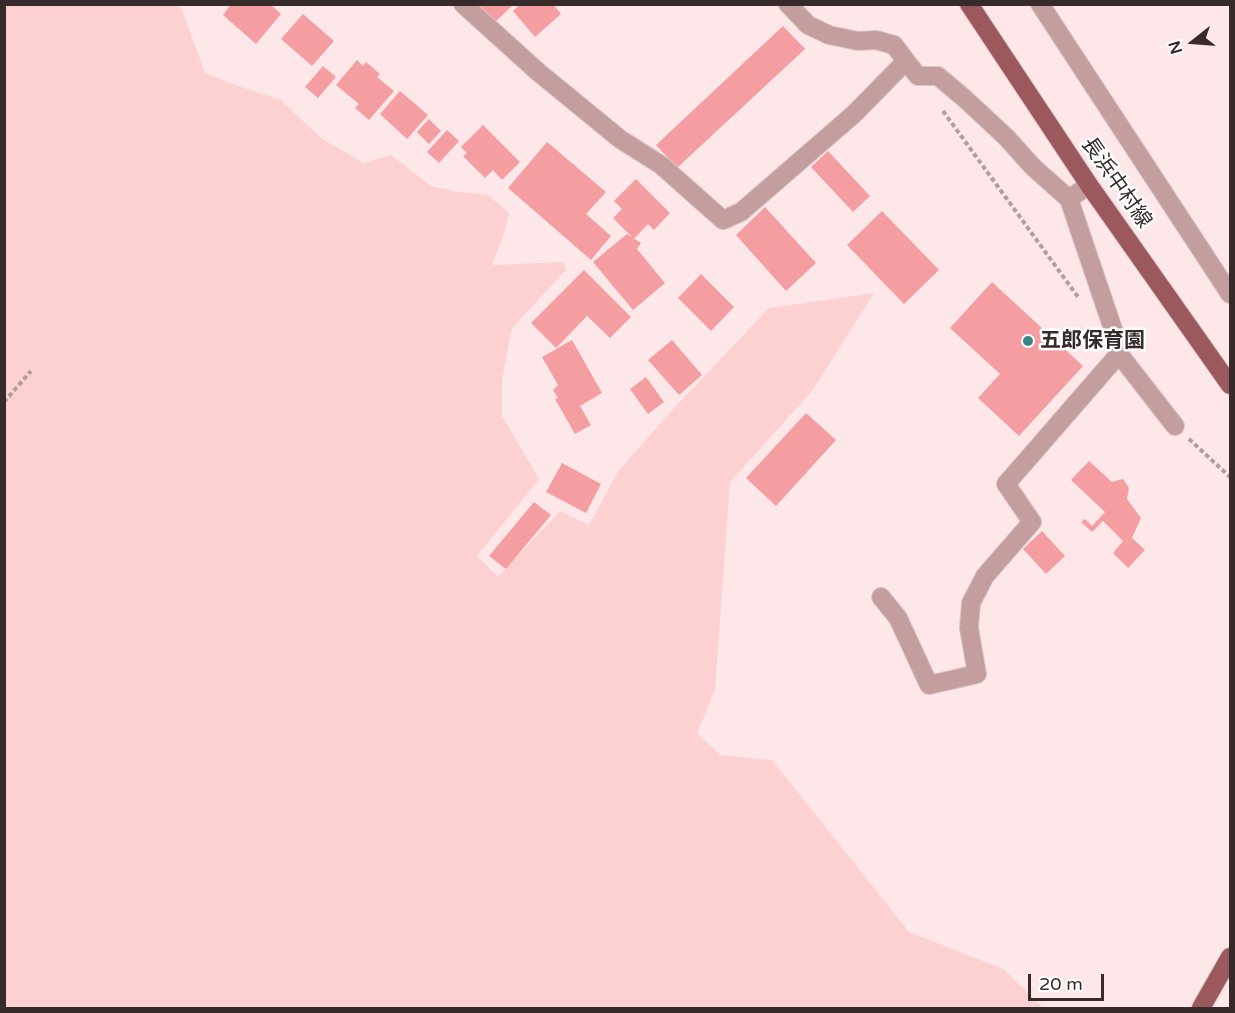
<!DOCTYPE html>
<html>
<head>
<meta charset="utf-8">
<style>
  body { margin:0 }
  #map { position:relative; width:1235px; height:1013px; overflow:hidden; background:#fde7e8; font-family:"Varela Round",sans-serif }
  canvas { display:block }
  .frame { position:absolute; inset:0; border:6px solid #372a2a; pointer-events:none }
  .north { position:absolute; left:1163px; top:12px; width:60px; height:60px; -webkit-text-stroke:4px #fff; paint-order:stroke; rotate:253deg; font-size:16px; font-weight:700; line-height:24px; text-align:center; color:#372a2a }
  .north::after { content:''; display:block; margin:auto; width:21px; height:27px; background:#372a2a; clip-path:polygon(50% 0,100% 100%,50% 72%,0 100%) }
  .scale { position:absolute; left:1028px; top:974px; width:76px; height:27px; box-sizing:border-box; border:3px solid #372a2a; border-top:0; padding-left:8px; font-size:18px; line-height:21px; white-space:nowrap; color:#372a2a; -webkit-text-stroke:4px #fff; paint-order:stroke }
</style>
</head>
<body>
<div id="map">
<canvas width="1235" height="1013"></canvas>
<div class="frame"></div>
<div class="north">N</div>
<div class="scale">20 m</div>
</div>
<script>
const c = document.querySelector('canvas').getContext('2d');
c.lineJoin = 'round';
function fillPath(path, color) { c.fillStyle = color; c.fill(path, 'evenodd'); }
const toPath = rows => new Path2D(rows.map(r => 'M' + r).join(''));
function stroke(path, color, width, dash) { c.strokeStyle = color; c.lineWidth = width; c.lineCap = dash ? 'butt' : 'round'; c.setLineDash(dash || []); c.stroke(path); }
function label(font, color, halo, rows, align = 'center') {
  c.font = font + ' "Varela Round","Noto Sans JP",sans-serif'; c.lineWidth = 5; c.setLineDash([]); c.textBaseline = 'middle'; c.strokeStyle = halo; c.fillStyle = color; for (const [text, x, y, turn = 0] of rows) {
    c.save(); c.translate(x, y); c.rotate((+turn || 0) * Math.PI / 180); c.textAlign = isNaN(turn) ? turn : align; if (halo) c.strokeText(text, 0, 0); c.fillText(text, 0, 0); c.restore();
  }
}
fillPath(toPath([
  [5,5,176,5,182,9,205,73,235,85,281,100,322,139,364,163,391,155,431,186,453,191,488,195,509,213,505,231,492,265,563,262,566,270,512,328,502,379,502,416,539,479,477,556,498,577,560,511,589,525,619,470,676,406,769,308,874,293,812,391,730,482,715,690,697,733,720,755,772,760,909,932,1003,969,1043,1008,5,1008]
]), '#fdd1d2');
fillPath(toPath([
  [231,4,270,4,281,14,256,44,223,15],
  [480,4,514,4,494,23,479,6],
  [520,4,553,4,561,14,535,37,513,11],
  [303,14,334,41,312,66,281,39],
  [783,26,805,49,677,168,656,145],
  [357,60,363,66,366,62,380,74,377,77,394,91,369,120,355,108,359,104,336,85],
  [323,66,336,77,318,98,305,87],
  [400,91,428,115,407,139,380,114],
  [429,119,441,131,429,144,417,132],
  [483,125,520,162,502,180,493,170,485,178,463,156,467,153,461,147],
  [447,130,459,141,439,163,427,152],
  [547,142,606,192,586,214,611,236,591,260,508,188],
  [828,151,870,196,853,212,811,167],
  [636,179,670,213,654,230,648,224,634,239,613,218,622,209,614,201],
  [765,207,816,263,786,291,736,235],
  [882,211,939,270,904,304,847,245],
  [627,234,641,243,637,249,665,283,633,310,593,262],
  [584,270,631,317,610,338,587,316,556,348,531,323],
  [701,274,734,307,711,331,678,298],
  [992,282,1083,366,1019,436,978,398,1000,374,950,328],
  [572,340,602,393,580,406,591,425,575,434,555,399,558,398,553,390,558,385,542,357],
  [672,340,702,375,679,395,648,360],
  [646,377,664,402,648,414,630,389],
  [806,413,836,440,776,506,746,478],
  [1089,461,1112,482,1123,479,1129,488,1127,499,1141,518,1132,538,1145,550,1128,568,1113,553,1123,541,1103,521,1092,532,1081,522,1085,519,1092,526,1105,512,1071,480],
  [562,463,601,484,586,513,546,492],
  [534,502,551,515,506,569,489,556],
  [1042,531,1065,556,1046,574,1023,549]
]), '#f49ea2');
const minor = toPath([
  [463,4,537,71,620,139,661,165,723,220,741,212,854,114,906,61,918,76,938,76,964,98,1006,137,1033,167,1069,199,1089,185],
  [788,4,808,25,829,35,858,41,876,40,894,45,906,61],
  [1040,4,1230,294],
  [1069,199,1114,332,1119,354,1175,426],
  [881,597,898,618,929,685,977,674,969,628,971,603,985,576,1032,522,1006,484,1119,354]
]);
const major = toPath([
  [969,4,1089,185,1230,385],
  [1201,1008,1230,957]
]);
stroke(minor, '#d9c5c6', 20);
stroke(major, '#d9c5c6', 20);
stroke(toPath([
  [943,111,1078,297],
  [4,402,31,371],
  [1189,439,1230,477]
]), '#b09e9e', 4, [4.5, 3]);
stroke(minor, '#c49d9e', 18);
stroke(major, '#9c595d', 18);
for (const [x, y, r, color] of [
  [1028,341,6,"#3b8384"]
]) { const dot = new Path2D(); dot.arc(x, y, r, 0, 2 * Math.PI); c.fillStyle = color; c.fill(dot); stroke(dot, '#fff', 2); }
label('21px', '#372a2a', '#fff', [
  ["長浜中村線",1116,183,55]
]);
label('bold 21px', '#372a2a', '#fff', [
  ["五郎保育園",1040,341]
], 'left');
</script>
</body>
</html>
